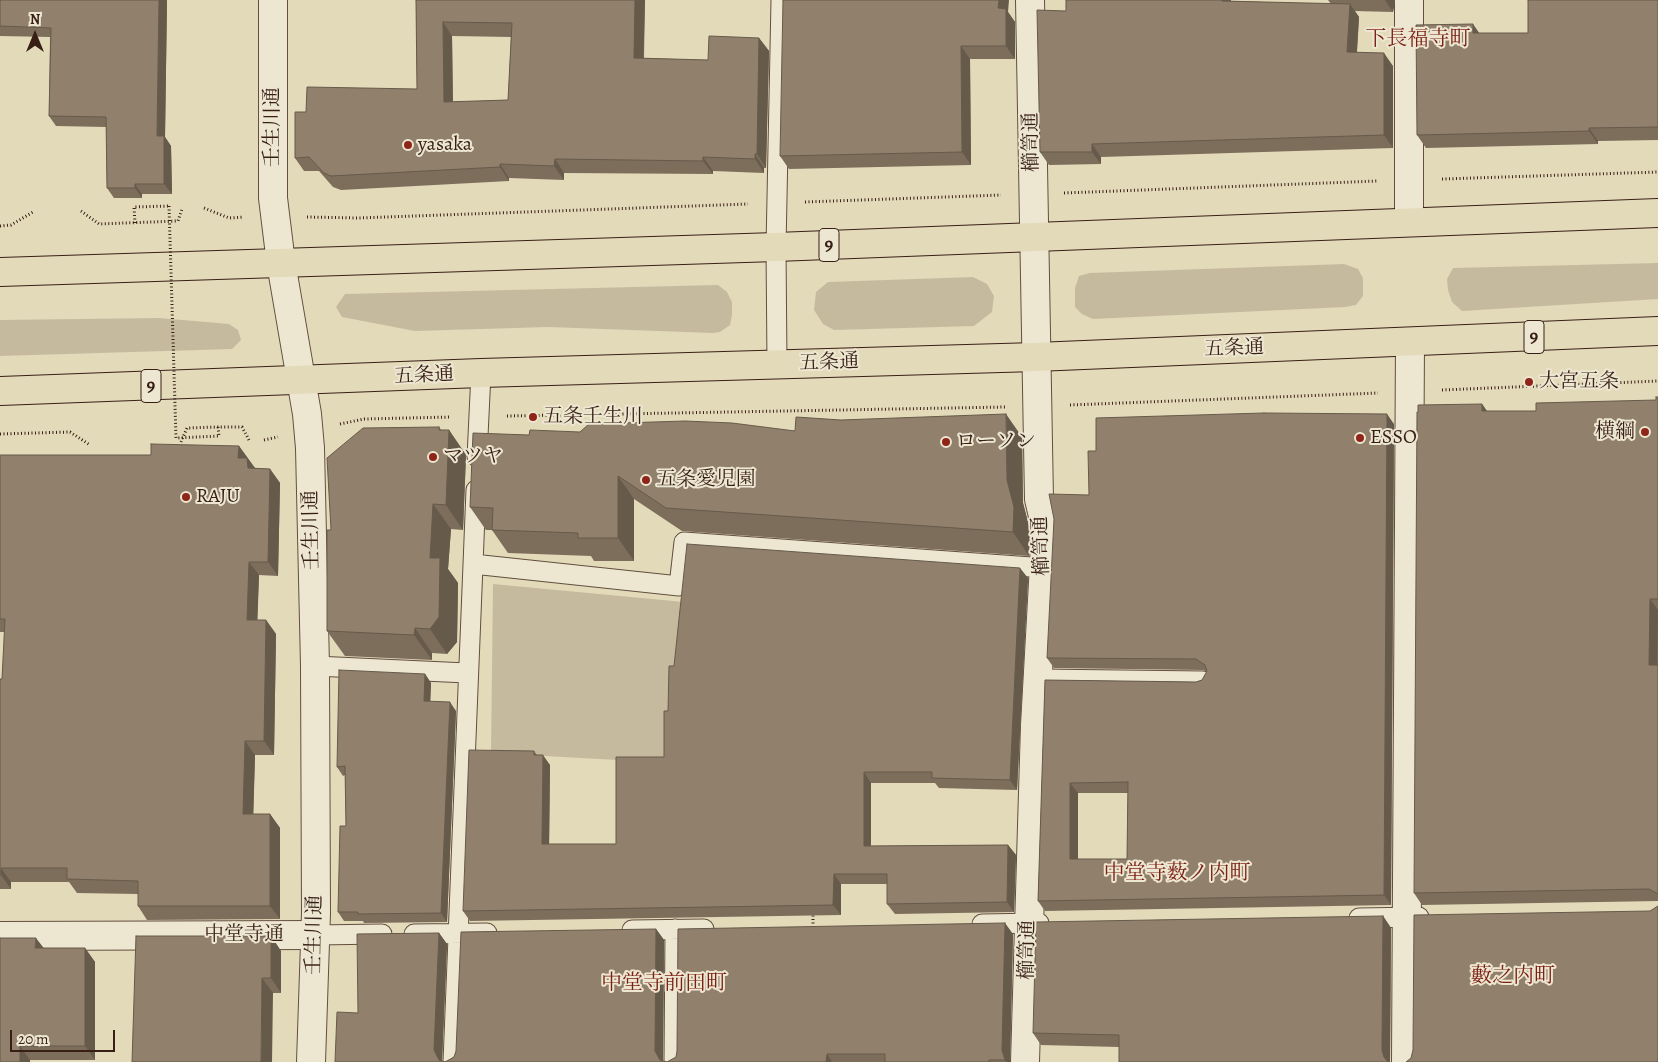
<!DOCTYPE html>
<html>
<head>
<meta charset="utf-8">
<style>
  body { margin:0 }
  #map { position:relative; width:1658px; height:1062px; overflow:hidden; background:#e3daba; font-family:Alegreya,serif }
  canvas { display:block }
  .north { position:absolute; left:10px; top:10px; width:50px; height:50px; -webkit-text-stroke:4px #ede7d2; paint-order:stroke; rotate:0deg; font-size:14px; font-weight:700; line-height:20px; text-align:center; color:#381f16 }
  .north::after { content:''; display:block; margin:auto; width:18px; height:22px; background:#381f16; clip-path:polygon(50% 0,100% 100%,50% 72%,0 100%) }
  .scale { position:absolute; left:10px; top:1030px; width:105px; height:22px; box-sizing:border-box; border:2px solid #381f16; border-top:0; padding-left:6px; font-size:15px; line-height:18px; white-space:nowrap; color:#381f16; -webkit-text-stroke:4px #ede7d2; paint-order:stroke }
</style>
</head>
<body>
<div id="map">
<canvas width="1658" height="1062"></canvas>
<div class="north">N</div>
<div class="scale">20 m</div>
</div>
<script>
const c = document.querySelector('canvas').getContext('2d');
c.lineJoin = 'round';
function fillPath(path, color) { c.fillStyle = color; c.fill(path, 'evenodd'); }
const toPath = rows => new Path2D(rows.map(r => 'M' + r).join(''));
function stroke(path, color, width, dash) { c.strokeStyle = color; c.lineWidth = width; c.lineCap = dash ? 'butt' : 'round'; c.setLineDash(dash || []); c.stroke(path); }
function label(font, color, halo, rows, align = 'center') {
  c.font = font + ' Alegreya,"Noto Serif JP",serif'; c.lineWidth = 4; c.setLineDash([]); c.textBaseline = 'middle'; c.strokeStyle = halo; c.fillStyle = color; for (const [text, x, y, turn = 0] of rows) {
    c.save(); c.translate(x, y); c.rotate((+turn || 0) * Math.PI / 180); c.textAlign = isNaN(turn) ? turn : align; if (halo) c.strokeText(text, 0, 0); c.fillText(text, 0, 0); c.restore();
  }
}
fillPath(toPath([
  [1658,263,1658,299,1462,311,1452,302,1448,290,1447,279,1453,268],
  [1344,264,1358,269,1363,278,1363,296,1356,305,1345,307,1093,319,1082,314,1075,307,1075,288,1079,276,1090,273],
  [973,277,987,284,994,296,992,312,974,326,834,330,823,324,814,310,816,292,828,282],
  [718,285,727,292,732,302,732,315,730,325,720,332,713,333,548,327,415,331,342,317,336,307,345,294],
  [159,318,229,324,238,330,241,340,232,349,0,356,0,320],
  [493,584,684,602,672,763,491,753]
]), '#c6ba9e');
const service = toPath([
  [777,365,776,247,781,0],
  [477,457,481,373],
  [473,564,679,586,684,542,1045,568],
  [315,666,467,673],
  [1039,679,1203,681],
  [1359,918,1419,917],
  [982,924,1039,923],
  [632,930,704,929],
  [414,934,487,933],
  [316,935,382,934],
  [453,1062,476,490],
  [674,1062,675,929]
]);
const minor = toPath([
  [1409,0,1409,221],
  [0,936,316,935],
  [1025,1062,1035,725,1046,529,1039,499,1030,0],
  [1406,1062,1410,342]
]);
const tertiary = toPath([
  [273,0,273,198,281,263,307,414,310,448,315,666,316,913,311,1062]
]);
const trunk = toPath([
  [0,272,776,247,1658,213],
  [0,391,481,373,1036,357,1658,331]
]);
stroke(service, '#634e3f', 21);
stroke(minor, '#634e3f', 30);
stroke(tertiary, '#634e3f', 30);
stroke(trunk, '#381f16', 30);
stroke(toPath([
  [1442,179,1658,172],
  [1064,193,1378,181],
  [805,202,1001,195],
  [204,208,229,218,244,217],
  [81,211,99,224,178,221,182,209],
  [307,217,359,218,748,204],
  [135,223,134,207,169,206],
  [0,226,11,225,33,212],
  [1442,390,1658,381],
  [1070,405,1378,393],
  [507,416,1006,407],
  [340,424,364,419,451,417],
  [218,427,219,436],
  [0,434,70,432,90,445],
  [264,440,278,437],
  [181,442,187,428,218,427,242,427,249,440],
  [813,912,813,927]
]), '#381f16', 3, [1, 2.5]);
stroke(service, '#ede7d2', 19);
stroke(minor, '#ede7d2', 28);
stroke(tertiary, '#ede7d2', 28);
stroke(trunk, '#e3daba', 28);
stroke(toPath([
  [169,206,176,438,219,436]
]), '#381f16', 3, [1, 2.5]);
fillPath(toPath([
  [0,0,167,0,165,137,171,146,172,194,142,194,142,198,114,198,107,188,106,127,56,126,49,116,50,37,0,36],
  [416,0,645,0,644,58,708,60,759,38,769,51,766,168,764,168,764,173,713,171,713,174,564,173,564,180,509,178,509,181,341,190,333,187,319,171,304,171,295,158,306,112,417,89],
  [452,36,511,37,508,100,453,102],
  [1328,0,1395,0,1393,12,1355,11,1359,17,1357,52,1393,66,1393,148,1101,157,1101,164,1049,165,1040,152,1066,11,1231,1,1331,4],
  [1658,0,1658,140,1598,141,1598,144,1426,148,1417,135,1480,33,1528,33],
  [1008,12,1015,22,1015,59,970,59,971,165,789,169,780,156],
  [1658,397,1658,901,1422,905,1414,893,1482,404,1487,411,1536,411,1656,400],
  [1394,424,1391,905,1045,911,1038,901,1045,680,1196,682,1202,680,1207,672,1203,670,1054,668,1047,658,1089,495,1096,451],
  [1078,793,1128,793,1127,859,1078,859],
  [441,430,449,430,466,455,463,530,451,529,448,569,458,583,457,642,447,654,432,653,432,660,345,656,327,631,331,530],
  [795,431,1022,437,1023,503,1030,530,1029,556,682,531,634,499,634,561,594,561,591,556,508,553,492,530,486,530,470,507,529,435,580,432],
  [239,446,255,468,270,469,280,483,278,576,259,575,257,620,266,620,276,634,274,755,255,755,253,814,270,814,280,828,280,919,147,920,138,906,138,894,77,893,69,882,11,882,11,889,0,889,0,679,2,679,5,632,0,632,0,455,151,455],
  [1028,578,1017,790,939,788,935,783,871,783,871,846,1008,845,1016,855,1014,912,895,914,887,904,887,884,841,884,841,915,470,921,463,911,534,751,537,755,550,765,549,844,616,844,664,757,668,711,674,666],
  [425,674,431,683,430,702,456,711,447,922,364,923,363,921,344,921,338,912,346,826,345,775,343,776,337,767],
  [1383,916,1391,928,1390,1062,1119,1062,1119,1047,1041,1045,1033,1033],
  [656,929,664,940,663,1061,667,1062,1013,934,1010,1062,335,1062,358,1013,439,933,447,944,442,1061,445,1062,454,1057],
  [271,936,281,951,281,993,273,993,132,1062],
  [43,948,85,948,95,962,95,1060,30,1060,30,1062,0,1062]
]), '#7d6e5c');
fillPath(toPath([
  [159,0,167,0,165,137,171,146,172,194,164,184,157,136],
  [635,0,645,0,643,72,634,58],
  [999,0,1009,0,1008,12,1015,22,1015,59,1006,46,998,8],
  [1222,0,1231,0,1231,14,1222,1],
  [1385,0,1395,0,1393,12],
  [1350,4,1359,17,1356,65,1347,52],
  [443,22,452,36,453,116,444,102],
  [1473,24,1482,37,1473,33],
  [759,38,769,51,766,168,757,154],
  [961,46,970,59,971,165,962,152],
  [1384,53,1393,66,1393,148,1384,135],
  [1589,128,1598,141,1598,144,1589,131],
  [1092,144,1101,157,1101,164,1092,152],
  [755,154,764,168,764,173,755,159],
  [703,157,713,171,713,174,703,161],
  [555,159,564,173,564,180,554,166],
  [500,164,509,178,509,181,500,167],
  [135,184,142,194,142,198,135,188],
  [1482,404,1491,417,1482,411],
  [1006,414,1022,437,1023,503,1030,530,1029,556,1013,532,1007,480],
  [1387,414,1394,424,1391,905,1384,895],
  [439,427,448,440,449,430,466,455,463,530,446,505],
  [239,446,257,471,257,482,238,458],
  [270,469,280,483,278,576,268,562],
  [618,476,634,499,634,561,618,538],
  [433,504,451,529,448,569,458,583,457,642,447,654,430,629,430,558],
  [249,562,259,575,257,634,247,620],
  [1020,568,1028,578,1017,790,1010,780],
  [1650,599,1658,610,1657,677,1649,665],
  [266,620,276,634,274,755,264,741],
  [415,628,432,653,432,660,414,635],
  [425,674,431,683,430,710,424,701],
  [450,702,456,711,447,922,441,913],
  [245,741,255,755,253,828,243,814],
  [543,755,550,765,549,854,542,844],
  [864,772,871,783,871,857,864,846],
  [1070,783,1078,793,1078,869,1070,859],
  [270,814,280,828,280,919,270,906],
  [1008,845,1016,855,1014,912,1007,902],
  [1,868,11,882,11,889,1,875],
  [834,874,841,884,841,915,833,905],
  [1383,916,1391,928,1390,1062,1387,1062,1384,1057,1382,1050],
  [1005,923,1013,934,1010,1062,1006,1062,1005,1060,1002,1050],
  [656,929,664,940,663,1062,661,1062,655,1051],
  [439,933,447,944,442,1062,440,1062,434,1050],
  [271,936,281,951,281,993,271,978],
  [36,938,46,951,35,948],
  [85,948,95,962,95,1060,85,1046],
  [262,978,273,993,272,1062,261,1062],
  [20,1046,30,1060,30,1062,20,1062],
  [827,1054,832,1062,826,1062]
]), '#665a4b');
const building = toPath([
  [0,0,159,0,157,136,164,136,164,184,135,184,135,188,107,188,106,117,49,116,51,28,0,26,0,0],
  [416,0,635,0,634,58,708,60,709,36,759,38,757,154,755,154,755,159,703,157,703,161,555,159,554,166,500,164,500,167,331,176,324,173,309,157,295,158,295,112,306,112,307,87,417,89,416,0],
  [443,22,512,23,508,100,444,102,443,22],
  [783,0,999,0,998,8,1006,9,1006,46,961,46,962,152,780,156,783,0],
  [1066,0,1222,0,1222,1,1350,4,1347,52,1384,53,1384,135,1092,144,1092,152,1040,152,1037,10,1066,11,1066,0],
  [1528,0,1658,0,1658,127,1589,128,1589,131,1417,135,1416,25,1473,24,1473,33,1528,33,1528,0],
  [1656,397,1658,397,1658,599,1650,599,1649,665,1658,665,1658,894,1649,889,1414,893,1417,412,1418,412,1418,405,1482,404,1482,411,1536,411,1536,403,1656,400,1656,397],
  [1264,413,1387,414,1384,895,1038,901,1045,680,1196,682,1202,680,1207,671,1205,665,1196,659,1047,658,1054,519,1049,494,1089,495,1088,451,1096,451,1096,418,1264,413],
  [1128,782,1127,859,1070,859,1070,783,1128,782],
  [1006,414,1007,480,1014,507,1013,532,666,508,618,476,618,538,578,538,578,533,492,530,493,508,470,507,473,433,529,435,530,430,580,432,589,424,685,421,732,423,795,431,796,417,841,420,1006,414],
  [439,427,439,430,449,430,446,505,433,504,430,558,440,558,439,617,430,629,415,628,414,635,327,631,327,530,331,530,327,458,363,428,439,427],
  [151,444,239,446,238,458,247,458,248,468,270,469,268,562,249,562,247,620,266,620,264,741,245,741,243,814,270,814,270,906,138,906,138,881,67,879,67,868,1,868,1,875,0,875,0,679,2,679,5,619,0,619,0,455,151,455,151,444],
  [687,544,1020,568,1010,780,932,778,932,772,864,772,864,846,1008,845,1007,902,887,904,887,874,834,874,833,905,463,911,469,750,534,751,534,755,543,755,542,844,616,844,616,757,664,757,664,711,668,711,669,666,674,666,687,544],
  [339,670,425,674,424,701,450,702,441,913,358,914,358,912,338,912,340,826,346,826,345,766,337,767,339,670],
  [1658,906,1658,1062,1406,1062,1411,1058,1413,1050,1414,915,1650,911,1658,906],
  [1383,916,1382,1050,1384,1057,1388,1062,1119,1062,1119,1035,1033,1033,1036,922,1383,916],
  [1005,923,1002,1050,1005,1060,989,1060,989,1062,885,1062,885,1054,827,1054,826,1062,335,1062,337,1012,358,1013,357,934,439,933,434,1050,439,1060,445,1062,454,1057,456,1051,461,932,656,929,655,1051,660,1060,667,1062,676,1057,677,1051,678,929,1005,923],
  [136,936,271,936,271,978,262,978,261,1062,132,1062,136,936],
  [0,938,36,938,35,948,85,948,85,1046,20,1046,20,1062,0,1062,0,938]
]);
fillPath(building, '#91806b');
stroke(building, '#665a4b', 1);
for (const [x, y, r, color] of [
  [408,145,5,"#8f2418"],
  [1529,382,5,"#8f2418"],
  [533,417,5,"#8f2418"],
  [1645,432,5,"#8f2418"],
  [1360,438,5,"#8f2418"],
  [946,442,5,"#8f2418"],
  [433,457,5,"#8f2418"],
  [646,480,5,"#8f2418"],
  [186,497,5,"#8f2418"]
]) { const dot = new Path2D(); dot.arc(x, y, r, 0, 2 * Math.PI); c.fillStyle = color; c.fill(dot); stroke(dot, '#ede7d2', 2); }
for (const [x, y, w] of [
  [829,245,20],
  [1534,337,20],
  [151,386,20]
]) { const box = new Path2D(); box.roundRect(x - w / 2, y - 16.5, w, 33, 4); c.fillStyle = '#ede7d2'; c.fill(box); stroke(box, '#381f16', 1); }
label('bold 19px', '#381f16', null, [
  ["9",829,245],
  ["9",1534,337],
  ["9",151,386]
]);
label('20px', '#381f16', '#ede7d2', [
  ["壬生川通",273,127,-90],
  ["櫛笥通",1032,142,-91],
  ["五条通",1234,349,-2],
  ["五条通",829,363,-2],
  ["五条通",424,376,-3],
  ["壬生川通",312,530,-91],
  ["櫛笥通",1042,546,-92],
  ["中堂寺通",244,935],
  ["壬生川通",315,935,-89],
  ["櫛笥通",1028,950,-89]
]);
label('20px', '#381f16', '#ede7d2', [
  ["yasaka",418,145],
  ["大宮五条",1539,382],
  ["五条壬生川",543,417],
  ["横綱",1635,432,"right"],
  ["ESSO",1370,438],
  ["ローソン",956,442],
  ["マツヤ",443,457],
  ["五条愛児園",656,480],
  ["RAJU",196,497]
], 'left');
label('21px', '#7a1f14', '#ede7d2', [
  ["下長福寺町",1418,40],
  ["中堂寺薮ノ内町",1177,874],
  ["藪之内町",1513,977],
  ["中堂寺前田町",664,984]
]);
</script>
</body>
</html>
